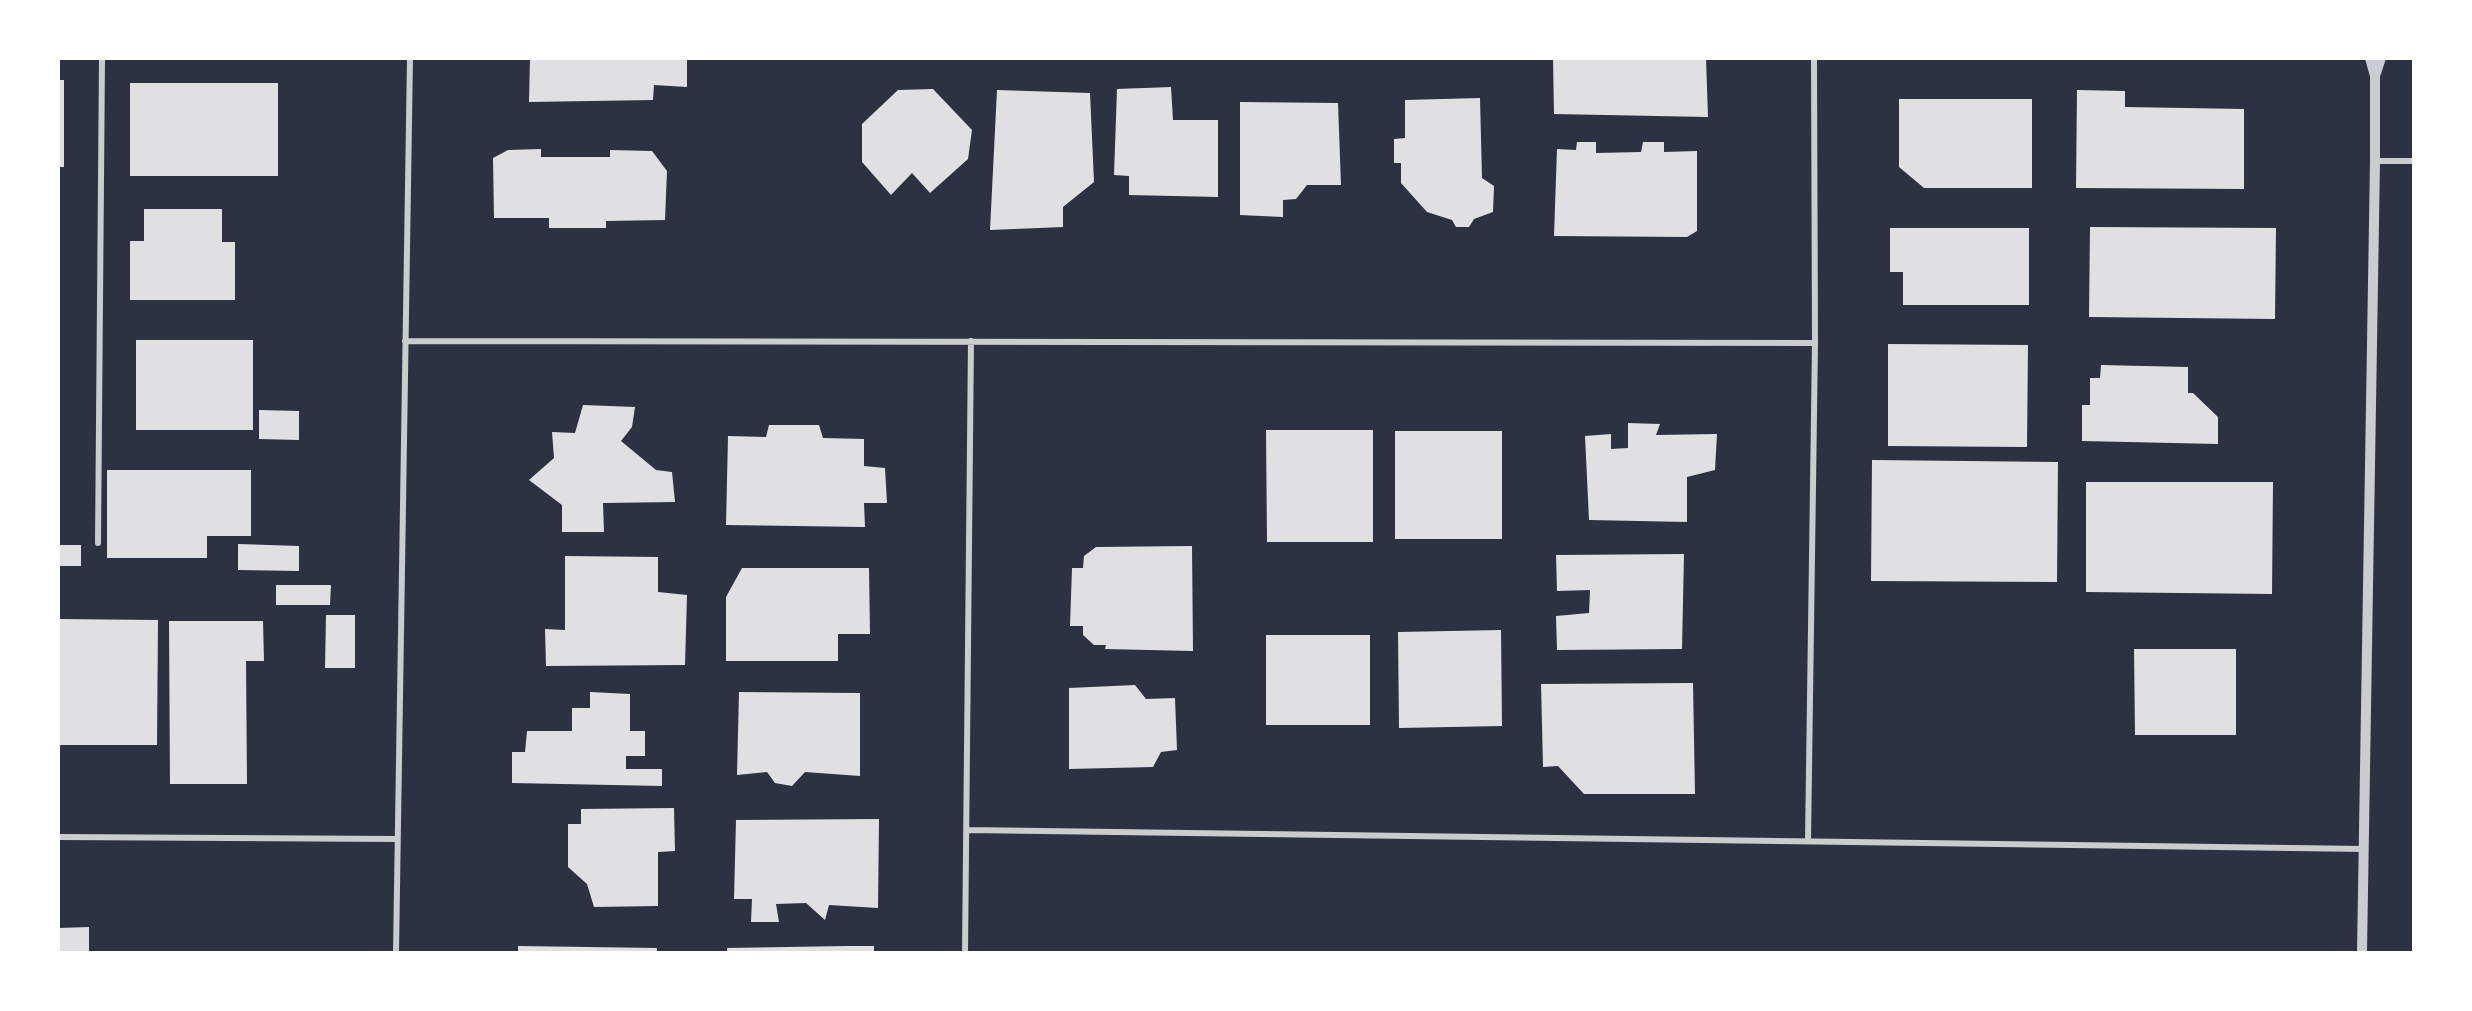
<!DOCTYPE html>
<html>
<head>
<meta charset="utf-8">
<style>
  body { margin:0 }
  #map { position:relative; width:2472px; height:1011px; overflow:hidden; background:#2d3142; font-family:Commissioner,sans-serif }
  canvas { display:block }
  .frame { position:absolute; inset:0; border:60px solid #fff; pointer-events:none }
</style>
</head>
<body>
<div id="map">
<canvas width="2472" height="1011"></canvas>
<div class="frame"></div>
</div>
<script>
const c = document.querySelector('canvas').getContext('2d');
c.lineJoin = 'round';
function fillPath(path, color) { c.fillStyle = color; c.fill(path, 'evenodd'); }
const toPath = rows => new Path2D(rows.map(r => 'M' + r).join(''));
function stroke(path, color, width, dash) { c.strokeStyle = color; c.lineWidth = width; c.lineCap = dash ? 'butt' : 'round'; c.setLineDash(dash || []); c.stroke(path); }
fillPath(toPath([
  [530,58,687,58,687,87,654,85,653,100,529,102],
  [1553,58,1706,58,1708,117,1554,114],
  [58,80,64,80,64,167,58,167],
  [130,83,278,83,278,176,130,176],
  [1171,87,1173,120,1218,120,1218,197,1129,195,1129,176,1114,175,1117,89],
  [933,89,972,130,968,159,930,193,912,173,891,195,862,162,862,124,898,90],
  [997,90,1090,93,1094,182,1063,207,1063,227,990,230],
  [2077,90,2125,91,2125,107,2244,109,2244,189,2076,188],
  [1480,98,1482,178,1494,186,1493,212,1474,219,1469,227,1456,227,1452,220,1427,212,1401,183,1401,163,1394,163,1394,139,1405,138,1405,100],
  [1899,99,2032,99,2032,188,1924,188,1899,167],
  [1240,102,1338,103,1341,185,1307,185,1296,199,1283,200,1283,217,1240,215],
  [1577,142,1596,142,1596,153,1641,152,1643,142,1664,142,1664,152,1697,151,1697,231,1687,237,1554,236,1557,149,1576,150],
  [541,149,541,157,610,157,610,150,652,151,667,171,665,220,606,221,606,228,549,228,549,218,494,218,493,158,508,150],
  [144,209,222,209,222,242,235,242,235,300,130,300,130,241,144,241],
  [2090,227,2276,228,2275,319,2089,317],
  [1890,228,2029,228,2029,305,1903,305,1903,272,1890,272],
  [136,340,253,340,253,430,136,430],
  [1888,344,2028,345,2027,447,1888,446],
  [2101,365,2188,367,2188,393,2193,393,2218,417,2218,444,2082,441,2082,405,2090,405,2090,378,2100,378],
  [583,405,635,407,632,427,621,441,656,470,672,472,675,502,603,503,604,532,562,532,562,505,529,480,554,458,552,432,575,433],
  [259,410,299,411,299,440,259,439],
  [1628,423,1660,424,1656,435,1717,434,1715,470,1687,477,1687,522,1589,520,1585,436,1611,434,1611,449,1628,448],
  [769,425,819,425,823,438,864,439,864,466,885,468,887,503,864,503,865,527,726,525,728,436,766,437],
  [1266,430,1373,430,1373,542,1267,542],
  [1395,431,1502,431,1502,539,1395,539],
  [1872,460,2058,462,2057,582,1871,581],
  [107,470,251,470,251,536,207,536,207,558,107,558],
  [2086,482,2273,482,2272,594,2086,592],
  [238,544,299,546,299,571,238,570],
  [58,545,81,545,81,566,58,566],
  [1192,546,1193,651,1105,649,1106,645,1094,645,1083,635,1083,626,1070,626,1072,568,1083,568,1084,556,1096,547],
  [1684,554,1682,649,1557,650,1556,616,1589,613,1590,590,1557,591,1556,555],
  [565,556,658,557,658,592,687,595,685,665,546,666,545,629,565,630],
  [742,568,869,568,870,634,838,634,838,661,726,661,726,597],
  [276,585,331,585,330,605,276,605],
  [326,615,355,615,355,668,325,668],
  [58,619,158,620,157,745,58,745],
  [169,621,263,621,264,661,246,661,247,784,170,784],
  [1501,630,1502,726,1399,728,1398,632],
  [1266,635,1370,635,1370,725,1266,725],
  [2134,649,2236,649,2236,735,2135,735],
  [1693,683,1695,794,1584,794,1558,766,1543,767,1541,684],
  [1135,685,1146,699,1175,698,1177,750,1161,752,1153,767,1069,769,1069,688],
  [590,692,630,694,630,731,645,731,645,756,626,756,626,769,662,769,662,786,512,783,512,752,525,752,527,731,572,731,572,708,590,708],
  [739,692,860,693,860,776,805,772,792,786,775,783,767,772,737,775],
  [674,808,675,851,658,852,658,906,594,907,587,884,568,867,568,824,581,824,581,809],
  [879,819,878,908,829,905,825,920,806,903,776,904,779,922,751,922,752,899,734,899,736,820],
  [89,927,89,952,58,952,58,928],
  [518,946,657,948,657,952,518,952],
  [846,946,874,946,874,952,727,952,727,948]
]), '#e0e0e3');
stroke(toPath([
  [2375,161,2414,161],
  [405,341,1815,343],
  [98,543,102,58],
  [968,830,2365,849],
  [58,837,397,839],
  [1808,841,1815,343,1814,58],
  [396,952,410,58],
  [965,952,971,341]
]), '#caccd0', 6);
stroke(toPath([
  [2375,76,2381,58],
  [2362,952,2375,161,2375,76,2370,58]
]), '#caccd0', 10);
</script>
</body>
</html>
